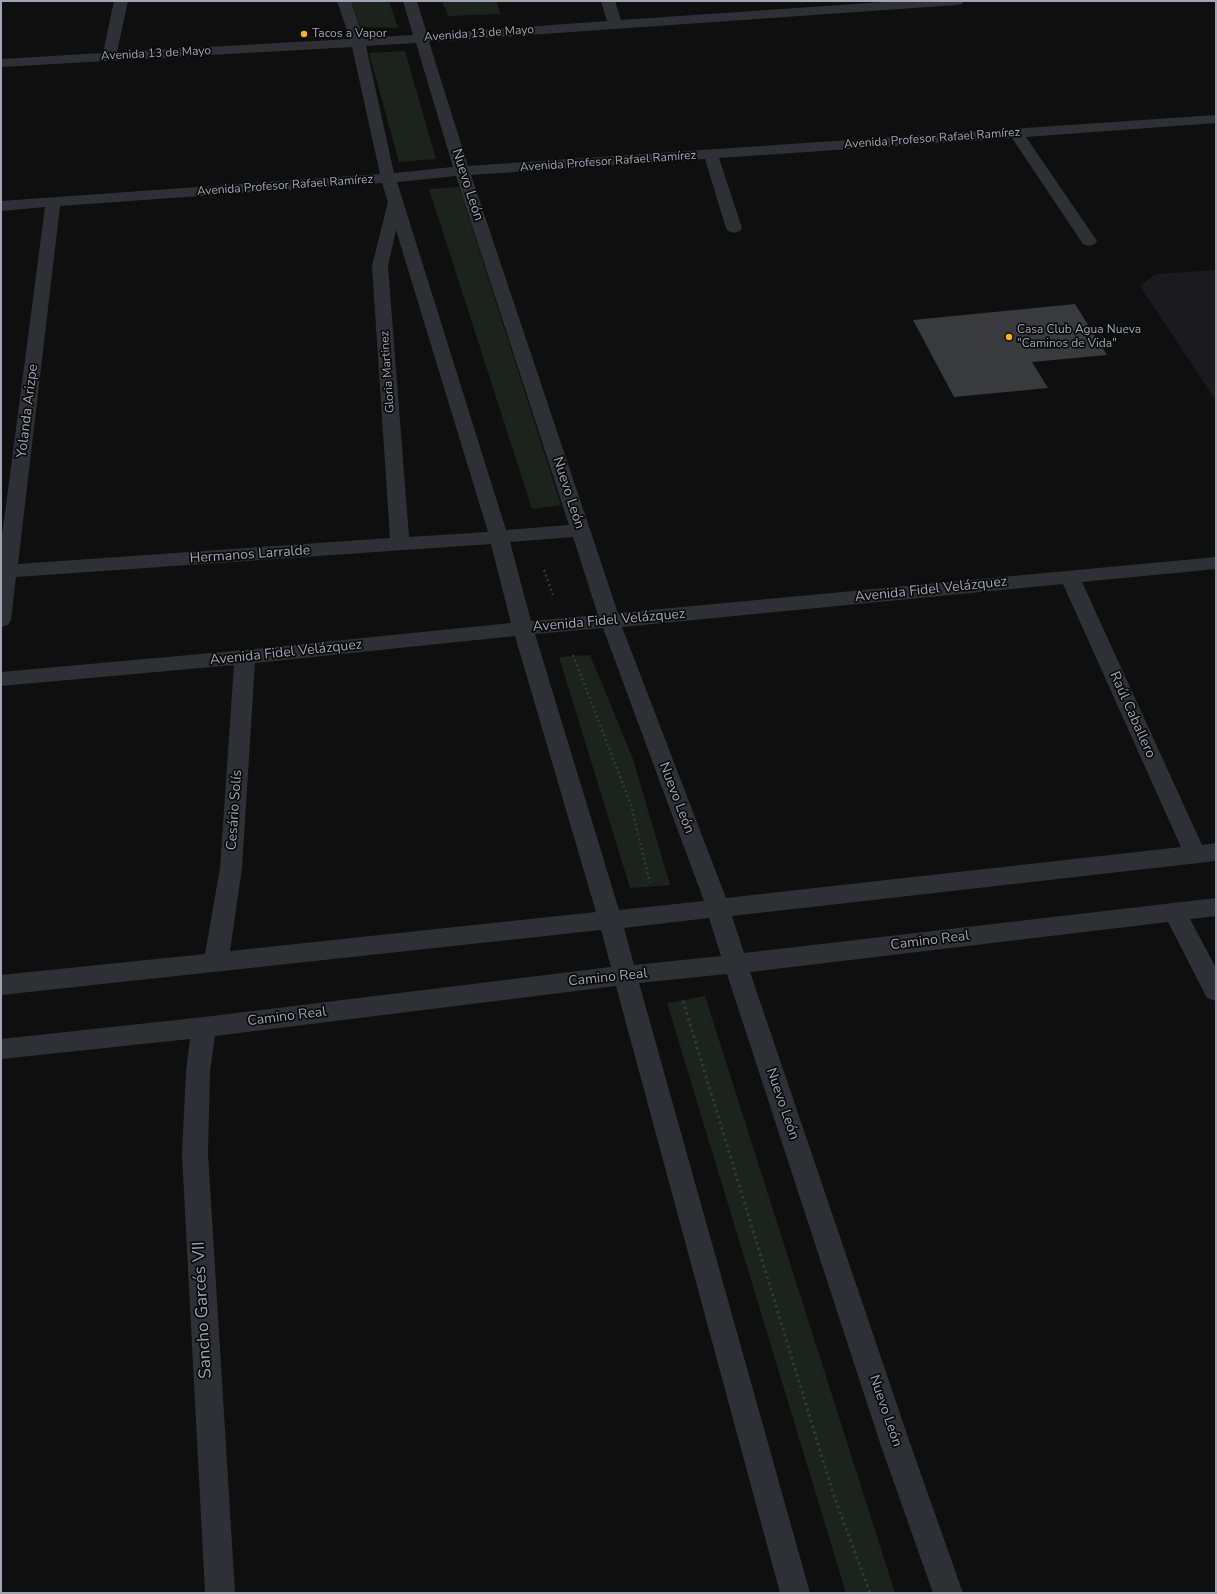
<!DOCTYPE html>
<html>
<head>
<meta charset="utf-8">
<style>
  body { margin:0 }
  #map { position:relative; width:1217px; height:1594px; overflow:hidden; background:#0f0f10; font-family:"Nunito Sans",sans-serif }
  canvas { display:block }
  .frame { position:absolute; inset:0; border:2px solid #9fa5b2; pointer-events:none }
</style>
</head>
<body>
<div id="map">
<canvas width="1217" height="1594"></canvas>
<div class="frame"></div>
</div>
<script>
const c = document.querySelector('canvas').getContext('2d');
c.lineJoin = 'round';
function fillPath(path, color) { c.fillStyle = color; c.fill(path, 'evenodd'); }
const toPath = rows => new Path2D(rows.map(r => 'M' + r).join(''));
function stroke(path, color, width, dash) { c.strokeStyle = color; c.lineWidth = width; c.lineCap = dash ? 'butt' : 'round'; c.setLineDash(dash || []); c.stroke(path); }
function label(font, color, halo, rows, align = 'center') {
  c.font = font + ' "Nunito Sans",sans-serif'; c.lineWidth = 3.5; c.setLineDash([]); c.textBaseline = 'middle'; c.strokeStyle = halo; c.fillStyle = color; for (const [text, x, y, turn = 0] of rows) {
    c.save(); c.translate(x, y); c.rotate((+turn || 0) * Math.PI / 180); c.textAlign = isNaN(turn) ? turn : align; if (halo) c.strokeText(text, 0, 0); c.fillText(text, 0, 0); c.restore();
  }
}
fillPath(toPath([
  [1216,270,1216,401,1140,286,1155,274]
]), '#1b1b1d');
fillPath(toPath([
  [351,1,389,1,398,28,360,27],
  [442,1,497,1,500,14,448,16],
  [405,51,436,159,399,162,369,53],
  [459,187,561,505,532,509,429,189],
  [590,655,633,759,670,885,630,888,559,657],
  [705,996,895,1593,846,1593,667,1003]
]), '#1b231c');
fillPath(toPath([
  [1075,304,1107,355,1032,362,1048,388,954,397,913,320]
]), '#383a3e');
stroke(toPath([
  [544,570,553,595],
  [573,655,631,805,650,883]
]), '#35373c', 2.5, [2, 3]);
stroke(toPath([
  [683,1001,833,1493,870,1593]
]), '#35373c', 3, [2.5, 3.5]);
fillPath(toPath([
  [114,1,128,1,117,52,350,39,337,1,351,1,363,38,413,35,403,1,417,1,427,34,607,21,601,1,615,1,621,20,899,1,964,1,962,4,957,5,429,42,468,166,1216,115,1216,123,1026,137,1097,241,1095,244,1089,246,1083,244,1012,138,719,158,742,228,740,231,734,233,728,231,726,228,705,159,471,175,618,613,1216,557,1216,569,1082,582,1202,845,1216,843,1216,861,732,916,744,953,1216,898,1216,916,1190,919,1216,968,1216,1001,1207,998,1168,922,750,972,911,1446,963,1593,933,1593,881,1446,727,974,639,983,810,1593,780,1593,616,986,215,1036,210,1071,208,1154,235,1593,205,1593,182,1154,186,1071,190,1039,1,1059,1,1039,204,1017,611,967,601,930,1,995,1,975,205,954,220,868,234,665,1,686,1,672,245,650,511,623,491,544,16,577,11,620,8,625,1,627,1,543,45,207,1,211,1,201,380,174,352,47,1,67,1,59,103,53,114,1],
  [416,43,453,167,394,173,366,46,416,43],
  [456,176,569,525,506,530,397,182,456,176],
  [382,183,388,202,372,266,390,538,18,564,60,206,382,183],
  [396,230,488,532,409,537,388,266,396,230],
  [573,537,598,615,531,621,510,542,573,537],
  [1063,584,1181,847,726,898,622,627,1063,584],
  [603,628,704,901,619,910,535,634,603,628],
  [515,636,596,912,230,951,242,868,255,663,515,636],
  [709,918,721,956,634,965,624,928,709,918]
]), '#2f3035');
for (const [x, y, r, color] of [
  [304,34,4,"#feb119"],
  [1009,337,4,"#feb119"]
]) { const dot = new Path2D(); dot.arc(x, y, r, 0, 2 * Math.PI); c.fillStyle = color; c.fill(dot); stroke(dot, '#0a0a0b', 1.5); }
label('12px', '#9fa5b2', '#0a0a0b', [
  ["Tacos a Vapor",312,34],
  ["Casa Club Agua Nueva",1017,330],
  ["\"Caminos de Vida\"",1017,344]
], 'left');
label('12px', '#9fa5b2', '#0a0a0b', [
  ["Avenida 13 de Mayo",479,34,-4],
  ["Avenida 13 de Mayo",156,54,-3],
  ["Avenida Profesor Rafael Ramírez",932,139,-4],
  ["Avenida Profesor Rafael Ramírez",608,162,-4],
  ["Avenida Profesor Rafael Ramírez",285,186,-4],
  ["Gloria Martinez",388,372,-94]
]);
label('14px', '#9fa5b2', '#0a0a0b', [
  ["Nuevo León",467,185,72],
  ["Yolanda Arizpe",28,411,-83],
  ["Nuevo León",568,493,72],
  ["Hermanos Larralde",250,555,-4],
  ["Avenida Fidel Velázquez",931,590,-6],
  ["Avenida Fidel Velázquez",609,621,-5],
  ["Avenida Fidel Velázquez",286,653,-6],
  ["Raúl Caballero",1132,715,66],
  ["Nuevo León",676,798,69],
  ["Cesário Solís",235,810,-86],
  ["Camino Real",930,941,-7],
  ["Camino Real",608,978,-6],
  ["Camino Real",287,1017,-7],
  ["Nuevo León",782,1104,71],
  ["Nuevo León",885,1411,71]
]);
label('17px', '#9fa5b2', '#0a0a0b', [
  ["Sancho Garcés VII",203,1310,-93]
]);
</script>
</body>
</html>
